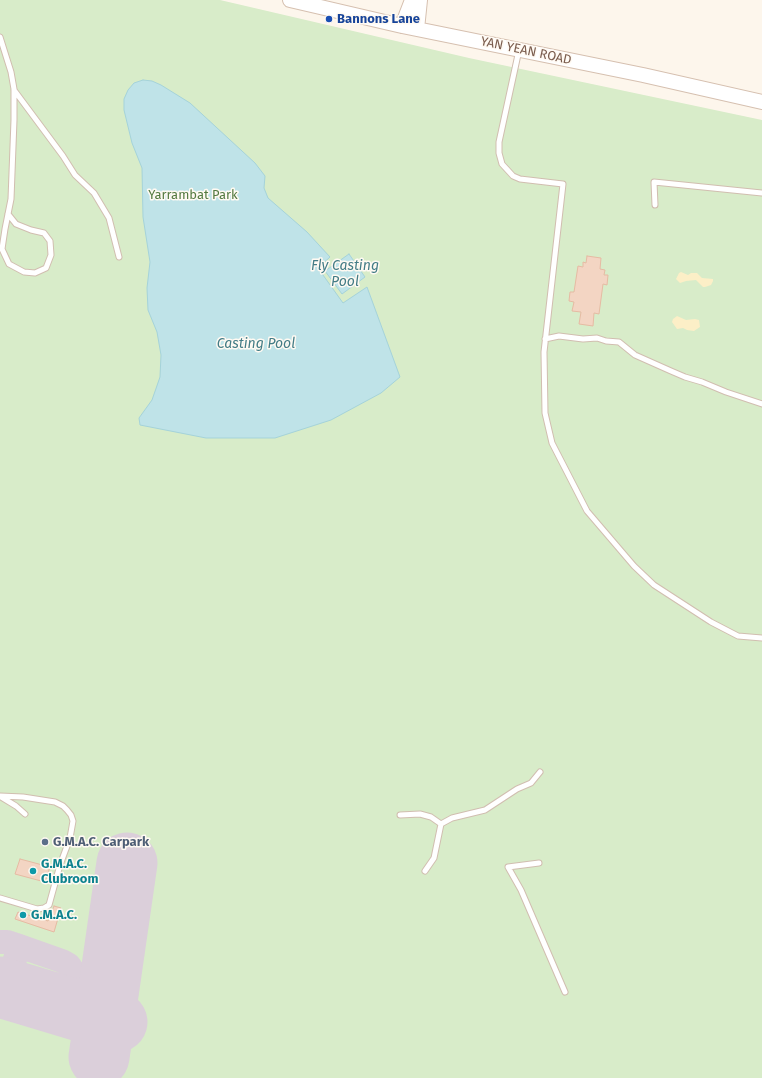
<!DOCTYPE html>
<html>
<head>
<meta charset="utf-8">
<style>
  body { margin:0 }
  canvas { display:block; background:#fdf6ec }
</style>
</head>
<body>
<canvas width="762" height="1078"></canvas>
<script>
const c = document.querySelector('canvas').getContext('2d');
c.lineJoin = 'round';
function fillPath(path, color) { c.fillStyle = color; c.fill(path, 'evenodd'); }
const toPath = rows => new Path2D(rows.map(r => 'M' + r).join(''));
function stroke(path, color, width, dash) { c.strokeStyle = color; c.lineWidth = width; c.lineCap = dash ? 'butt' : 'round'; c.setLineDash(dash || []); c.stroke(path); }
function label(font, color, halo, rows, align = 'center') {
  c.font = font + ' "Fira Sans",sans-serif'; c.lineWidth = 3; c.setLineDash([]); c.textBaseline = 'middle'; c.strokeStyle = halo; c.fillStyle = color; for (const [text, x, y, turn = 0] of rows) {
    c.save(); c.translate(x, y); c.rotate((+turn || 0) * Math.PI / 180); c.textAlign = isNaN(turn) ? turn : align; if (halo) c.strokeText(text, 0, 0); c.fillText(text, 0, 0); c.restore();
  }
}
fillPath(toPath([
  [0,0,220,0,469,58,762,120,762,1078,0,1078]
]), '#d8ecc9');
fillPath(toPath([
  [681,272,688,275,691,273,697,273,702,278,713,279,713,281,711,285,705,287,703,287,696,280,686,281,680,283,676,279,679,273],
  [677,316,686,320,695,319,699,320,700,327,694,331,687,330,683,328,677,329,672,322,673,319]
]), '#fcefc7');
const water = toPath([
  [143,80,152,81,161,85,190,103,255,163,265,176,264,188,268,198,307,232,330,257,318,268,343,303,367,287,400,377,381,393,331,420,275,438,206,438,140,425,139,418,152,400,160,377,161,355,157,332,148,310,147,288,150,262,143,217,142,168,132,143,124,110,124,99,128,90,134,83,143,80],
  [349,254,365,277,342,294,325,271,349,254]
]);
fillPath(water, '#bfe3e8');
stroke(water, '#a5d3da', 1);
stroke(toPath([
  [0,942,7,942,19,946,62,961,69,965,74,972,82,1011],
  [6,989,19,946]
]), '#dbcfda', 24);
stroke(toPath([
  [0,987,117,1022],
  [99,1057,127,863]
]), '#dbcfda', 61);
const building = toPath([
  [587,256,601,258,600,269,605,270,604,275,608,275,607,285,603,284,599,314,594,313,593,326,579,324,581,312,572,311,574,302,569,301,570,292,574,292,578,266,583,267,583,262,586,263,587,256],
  [20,859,50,867,45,882,15,874,20,859],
  [54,906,61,908,54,932,15,919,18,912,48,921,54,906]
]);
fillPath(building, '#f3d5c3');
stroke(building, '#e6bba3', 1);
const lane = toPath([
  [0,37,11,72,14,89,14,120,11,199,5,229,2,249,9,264,24,272,35,273,46,268,51,255,50,241,44,233,31,230,16,224,8,214],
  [519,50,499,142,499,153,502,164,513,176,520,179,563,184,544,352,545,413,552,443,587,511,634,566,654,585,711,622,738,636,762,638],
  [14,90,63,156,75,175,94,193,109,218,119,257],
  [655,205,654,182,762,193],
  [545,339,559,336,583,339,597,338,606,341,619,342,635,355,671,371,685,377,702,382,726,392,762,404],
  [0,796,23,797,55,802,63,806,67,810,71,815,73,821,70,838,60,865,49,905,44,908,37,909,0,898],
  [1,797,16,806,25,814],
  [400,815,420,814,431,817,441,824,434,858,425,871],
  [441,824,452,818,485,810,517,789,531,783,540,772],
  [539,863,508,867,521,890,565,992]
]);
const secondary = toPath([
  [290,0,402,26,643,75,762,102],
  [402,26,412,0],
  [417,29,420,0]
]);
stroke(lane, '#d1beb0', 7);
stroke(secondary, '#d6c0b0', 16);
stroke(lane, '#fff', 5);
stroke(secondary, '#fff', 14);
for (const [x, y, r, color] of [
  [329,19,4,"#1a4fb4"],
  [45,842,4,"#5c6f8a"],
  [33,871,4,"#0f9aa8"],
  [23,915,4,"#0f9aa8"]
]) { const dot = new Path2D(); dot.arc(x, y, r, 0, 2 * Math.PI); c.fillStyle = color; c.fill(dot); stroke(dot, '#fffaf3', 1.5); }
label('bold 13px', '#164399', '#fffaf3', [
  ["Bannons Lane",337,19]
], 'left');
label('13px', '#7a5c4d', '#fffaf3', [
  ["YAN YEAN ROAD",526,51,12]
]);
label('13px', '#537a41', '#fffaf3', [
  ["Yarrambat Park",193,195]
]);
label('bold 13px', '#4e5e75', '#fffaf3', [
  ["G.M.A.C. Carpark",53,842]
], 'left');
label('bold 13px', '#0d838f', '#fffaf3', [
  ["G.M.A.C.",41,864],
  ["Clubroom",41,879],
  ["G.M.A.C.",31,915]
], 'left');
label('italic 14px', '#437c86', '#fffaf3', [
  ["Fly Casting",345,266],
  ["Pool",345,282],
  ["Casting Pool",256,344]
]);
</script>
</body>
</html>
